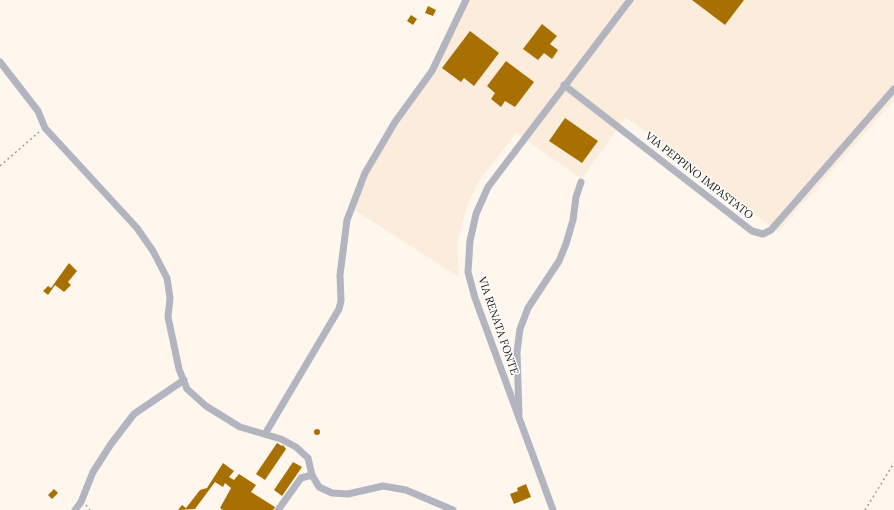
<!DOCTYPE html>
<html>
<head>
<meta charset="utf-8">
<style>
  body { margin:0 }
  canvas { display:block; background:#fff7ee }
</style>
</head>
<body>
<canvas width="894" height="510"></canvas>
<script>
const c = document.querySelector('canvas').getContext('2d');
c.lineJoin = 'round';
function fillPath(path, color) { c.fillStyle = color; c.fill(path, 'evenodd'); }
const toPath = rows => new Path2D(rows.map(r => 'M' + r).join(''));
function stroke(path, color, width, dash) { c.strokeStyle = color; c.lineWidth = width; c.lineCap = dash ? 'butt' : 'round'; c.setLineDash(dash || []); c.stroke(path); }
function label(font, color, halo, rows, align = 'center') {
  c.font = font + ' Lora,serif'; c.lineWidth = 3; c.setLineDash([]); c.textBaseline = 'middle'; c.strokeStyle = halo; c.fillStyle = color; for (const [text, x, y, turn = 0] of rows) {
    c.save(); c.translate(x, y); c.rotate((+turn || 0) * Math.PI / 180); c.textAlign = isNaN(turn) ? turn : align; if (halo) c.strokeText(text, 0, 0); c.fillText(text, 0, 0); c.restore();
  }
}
fillPath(toPath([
  [469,0,894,0,894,100,778,232,626,117,582,179,516,133,479,181,471,196,465,212,457,245,459,277,353,209,364,182,381,149,406,111]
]), '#fbecdc');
fillPath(toPath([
  [692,0,744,0,725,25],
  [428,6,436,10,433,16,425,13],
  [411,15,417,19,413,25,407,21],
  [542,24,557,36,550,44,558,50,552,59,544,53,538,60,523,49],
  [470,31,499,53,474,86,464,78,461,82,442,68],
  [506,61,534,82,515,107,505,101,501,107,491,99,495,93,487,86],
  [565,118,598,141,582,163,549,141],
  [69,263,77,271,68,282,71,285,64,292,55,285,48,295,43,291,48,286,51,288],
  '314 432a3 3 0 1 1 6 0a3 3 0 1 1-6 0Z',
  [277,443,282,446,283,445,286,449,265,480,256,474],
  [293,462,302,467,282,496,274,490],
  [223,463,234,471,229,477,234,480,239,474,256,485,251,492,275,507,273,510,223,510,220,508,231,488,225,483,223,487,215,482,195,509,178,510,182,505,186,508,200,490,207,488],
  [526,484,531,497,514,504,510,494,518,491,517,488],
  [54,489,58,493,52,499,48,495]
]), '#a87000');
stroke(toPath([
  [0,166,39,132],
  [86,505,90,510],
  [865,510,894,463]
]), '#a09991', 1.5, [2, 3]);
stroke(toPath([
  [0,62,38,111,45,128,137,228,153,251,167,278,170,298,168,317,179,369,187,389,206,406,240,427,281,439,296,447,308,458,312,475,319,487,332,493,348,494,383,486,406,490,453,510],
  [564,85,752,231,763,234,771,230,894,89],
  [519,415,517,352,520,329,528,308,559,261,566,244,573,220,576,197,581,182],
  [265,434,339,309,341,301,340,275,347,220,365,173,395,122,432,71,466,0],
  [75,510,81,502,93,472,111,444,134,414,184,380],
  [278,510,301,478,312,475],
  [553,510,475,298,468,272,470,241,476,214,488,187,630,0]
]), '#b2b4bf', 7);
label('11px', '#1d160f', '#fff', [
  ["VIA PEPPINO IMPASTATO",699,176,38],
  ["VIA RENATA FONTE",498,326,71]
]);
</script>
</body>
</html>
